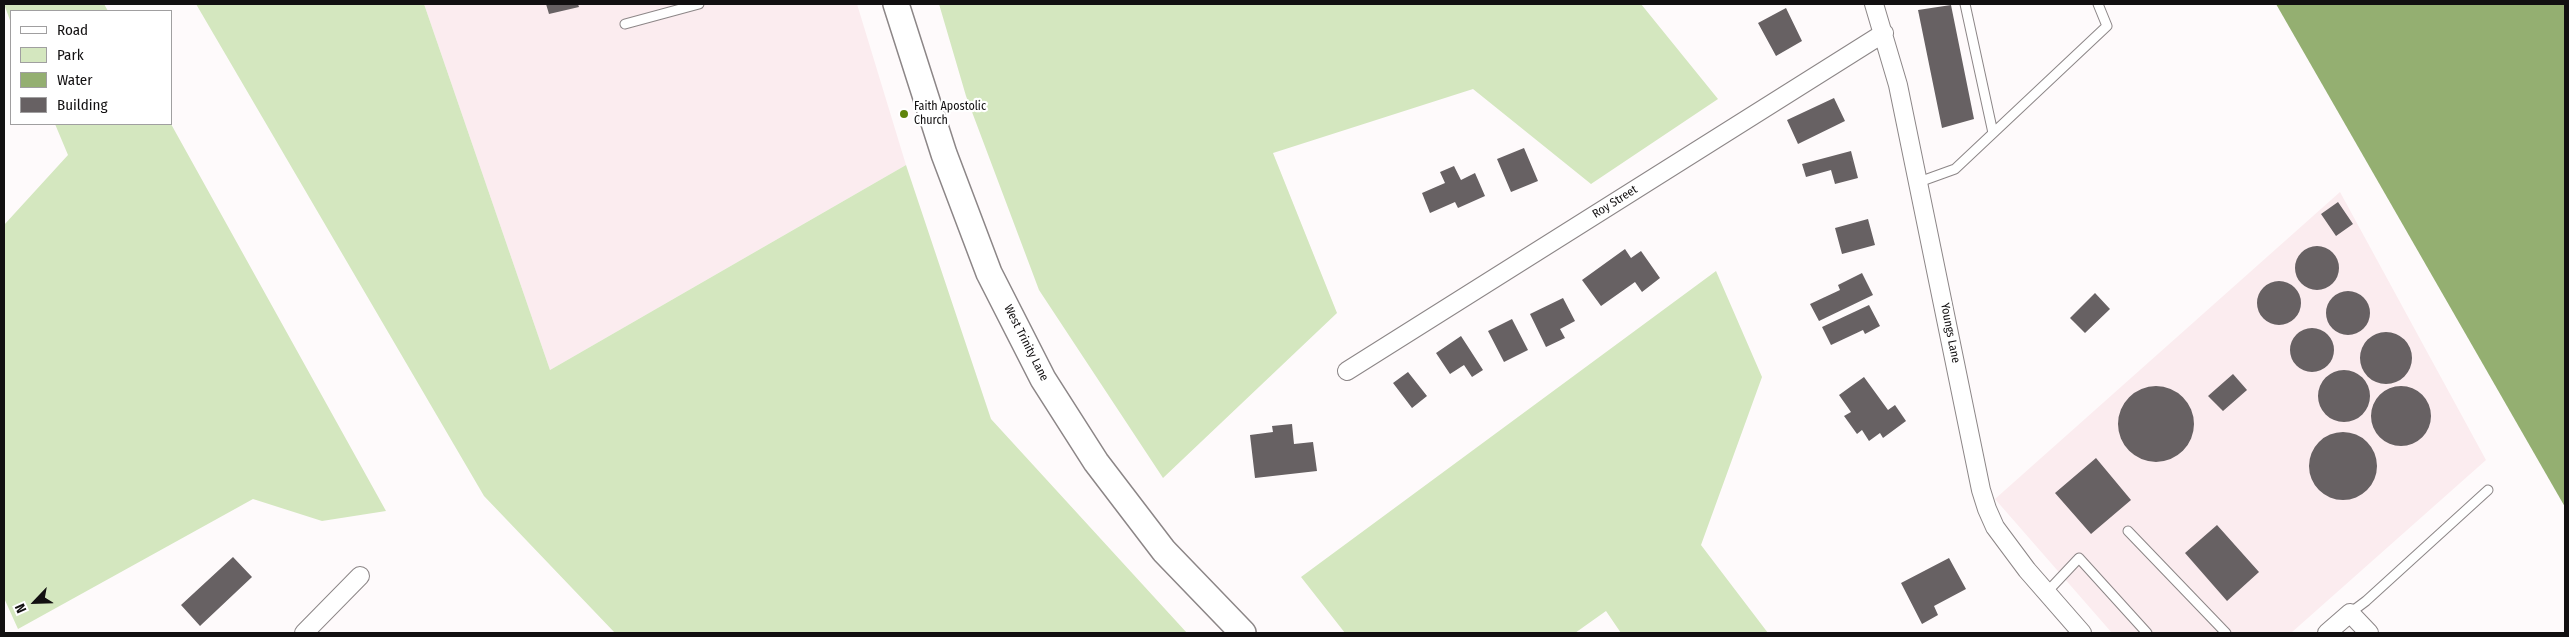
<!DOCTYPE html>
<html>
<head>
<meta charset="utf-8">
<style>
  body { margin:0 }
  #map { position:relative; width:2569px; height:637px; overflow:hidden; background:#fefafb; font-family:"Fira Sans Condensed",sans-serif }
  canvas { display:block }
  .frame { position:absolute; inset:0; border:5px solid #121011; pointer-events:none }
  .legend { position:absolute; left:10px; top:10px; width:162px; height:115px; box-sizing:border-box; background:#fff; border:1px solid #a09fa0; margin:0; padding:6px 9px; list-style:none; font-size:15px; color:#121011 }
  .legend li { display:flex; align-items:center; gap:10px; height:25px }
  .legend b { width:25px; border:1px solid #a09fa0 }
  .north { position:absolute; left:10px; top:577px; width:50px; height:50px; -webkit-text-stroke:4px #fff; paint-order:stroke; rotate:246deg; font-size:14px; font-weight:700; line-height:20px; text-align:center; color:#121011 }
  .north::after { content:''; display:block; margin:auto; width:18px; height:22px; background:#121011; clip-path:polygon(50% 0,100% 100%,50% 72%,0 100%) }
</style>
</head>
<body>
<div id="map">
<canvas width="2569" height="637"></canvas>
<div class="frame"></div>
<ul class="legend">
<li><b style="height:6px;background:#fff"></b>Road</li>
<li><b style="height:14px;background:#d4e7bf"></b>Park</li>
<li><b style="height:14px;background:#94af71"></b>Water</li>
<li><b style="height:14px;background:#676163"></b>Building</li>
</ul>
<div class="north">N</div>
</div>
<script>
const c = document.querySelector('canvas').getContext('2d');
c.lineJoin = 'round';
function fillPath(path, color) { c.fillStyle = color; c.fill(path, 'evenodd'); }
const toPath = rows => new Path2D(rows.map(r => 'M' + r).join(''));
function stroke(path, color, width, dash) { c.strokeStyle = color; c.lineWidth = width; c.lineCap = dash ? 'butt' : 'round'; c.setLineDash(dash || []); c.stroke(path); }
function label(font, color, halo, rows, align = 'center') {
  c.font = font + ' "Fira Sans Condensed",sans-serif'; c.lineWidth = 4.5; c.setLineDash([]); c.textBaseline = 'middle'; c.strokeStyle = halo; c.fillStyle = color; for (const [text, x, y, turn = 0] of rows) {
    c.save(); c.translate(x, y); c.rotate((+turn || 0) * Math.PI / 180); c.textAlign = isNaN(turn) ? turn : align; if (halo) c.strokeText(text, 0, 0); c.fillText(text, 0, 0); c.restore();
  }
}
fillPath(toPath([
  [424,4,857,4,906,165,550,370],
  [2340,192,2486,460,2291,633,2112,633,1995,499]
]), '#fbecef');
fillPath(toPath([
  [4,4,104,4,108,11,11,11,11,23],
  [196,4,424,4,550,370,906,165,991,419,1187,633,615,633,484,496],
  [939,4,1641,4,1718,99,1591,184,1473,89,1273,153,1337,313,1163,478,1039,290,966,96],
  [55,124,171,124,386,511,322,521,253,499,18,629,4,598,4,225,68,155],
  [1716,271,1762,377,1701,545,1768,633,1621,633,1606,611,1575,633,1345,633,1301,577]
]), '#d4e7bf');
fillPath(toPath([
  [2276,4,2565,4,2565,507]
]), '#94af71');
fillPath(toPath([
  [546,4,578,4,579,7,549,14],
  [1951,5,1974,119,1942,128,1918,10],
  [1786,8,1802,41,1776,56,1758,23],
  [1834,98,1845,121,1798,144,1787,120],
  [1524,148,1538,181,1511,192,1497,159],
  [1851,151,1858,178,1835,184,1831,170,1806,177,1802,164],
  [1454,166,1461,180,1475,173,1485,196,1458,208,1455,202,1430,213,1422,193,1445,183,1440,172],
  [2338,202,2353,224,2336,236,2321,214],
  [1868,219,1875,245,1842,254,1835,228],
  '2295 268a22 22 0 1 1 44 0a22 22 0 1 1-44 0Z',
  [1625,249,1631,258,1641,251,1660,278,1642,292,1635,282,1601,306,1582,280],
  [1862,273,1873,295,1819,321,1810,304,1840,290,1838,285],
  '2257 303a22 22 0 1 1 44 0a22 22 0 1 1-44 0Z',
  '2326 313a22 22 0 1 1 44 0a22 22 0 1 1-44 0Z',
  [2095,293,2110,309,2085,333,2070,318],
  [1563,298,1575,321,1560,329,1565,338,1546,347,1530,314],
  [1869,305,1880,326,1865,334,1863,330,1831,345,1822,327],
  [1512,319,1528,350,1504,362,1488,331],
  '2290 350a22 22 0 1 1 44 0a22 22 0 1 1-44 0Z',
  '2360 358a26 26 0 1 1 52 0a26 26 0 1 1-52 0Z',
  [1461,336,1483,370,1472,377,1464,365,1450,374,1436,353],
  '2318 396a26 26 0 1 1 52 0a26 26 0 1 1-52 0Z',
  [1408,372,1427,396,1412,408,1393,383],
  [2233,374,2247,390,2223,411,2208,396],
  [1864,377,1888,410,1895,405,1906,421,1883,438,1880,433,1869,441,1862,430,1857,434,1844,416,1851,412,1839,395],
  '2371 416a30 30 0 1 1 60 0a30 30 0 1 1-60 0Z',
  '2118 424a38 38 0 1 1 76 0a38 38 0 1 1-76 0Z',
  [1292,424,1294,444,1313,442,1317,471,1255,478,1250,435,1273,432,1272,426],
  '2309 466a34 34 0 1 1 68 0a34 34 0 1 1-68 0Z',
  [2096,458,2131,500,2091,534,2055,493],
  [2217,525,2259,572,2227,601,2185,553],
  [233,557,252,577,200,626,181,605],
  [1949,558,1966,589,1934,606,1938,615,1922,624,1901,583]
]), '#676163');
const service = toPath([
  [1965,4,1993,133],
  [625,24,699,4],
  [1919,182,1955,169,2107,26,2098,4],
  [2128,531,2226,633],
  [2047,592,2079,558,2147,633],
  [2350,613,2366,601,2488,490]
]);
const minor = toPath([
  [1874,4,1898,85,1981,490,1987,509,1995,527,2027,570,2082,633],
  [1347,371,1884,33],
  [304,633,360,576],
  [2327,633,2350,613,2369,633]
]);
const secondary = toPath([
  [896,4,944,154,989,273,1043,379,1096,462,1164,551,1243,633]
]);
stroke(service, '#8c8687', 11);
stroke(minor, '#8c8687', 20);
stroke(secondary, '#8c8687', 28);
stroke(service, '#fff', 9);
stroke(minor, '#fff', 18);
stroke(secondary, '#fff', 25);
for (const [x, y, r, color] of [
  [904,114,5,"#5e850c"]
]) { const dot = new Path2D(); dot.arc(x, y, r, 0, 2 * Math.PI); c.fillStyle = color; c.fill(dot); stroke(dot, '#fff', 2); }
label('12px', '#121011', '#fff', [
  ["Faith Apostolic",914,107],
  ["Church",914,121]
], 'left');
label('12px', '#121011', '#fff', [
  ["Roy Street",1615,202,-32],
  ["Youngs Lane",1950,333,79],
  ["West Trinity Lane",1026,343,63]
]);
</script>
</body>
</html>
